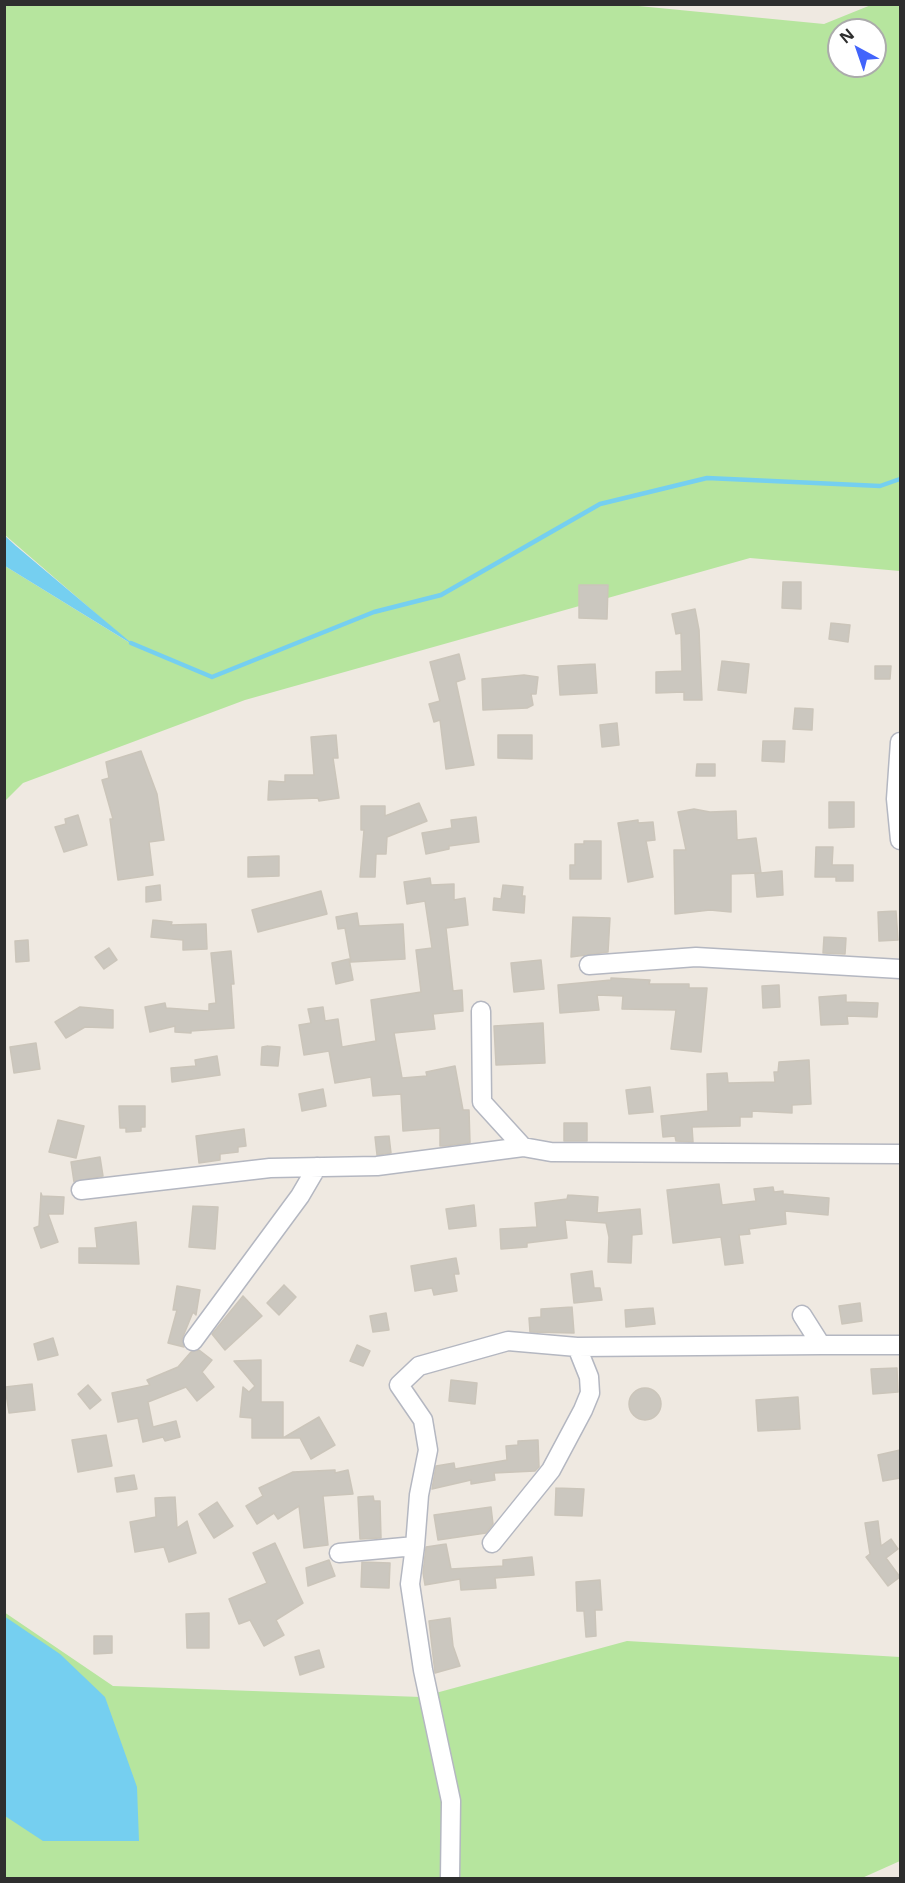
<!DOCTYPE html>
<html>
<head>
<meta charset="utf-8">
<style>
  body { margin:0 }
  #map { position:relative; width:905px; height:1883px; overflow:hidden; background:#efe9e1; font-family:"Open Sans",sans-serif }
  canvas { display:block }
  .frame { position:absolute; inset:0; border:6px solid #2e2e2e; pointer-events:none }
  .north { position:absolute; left:827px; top:18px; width:60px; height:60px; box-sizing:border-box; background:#fff; border:2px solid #ababab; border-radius:50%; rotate:320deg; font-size:16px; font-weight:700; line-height:24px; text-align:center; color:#2e2e2e }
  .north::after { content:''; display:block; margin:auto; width:21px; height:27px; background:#4264fb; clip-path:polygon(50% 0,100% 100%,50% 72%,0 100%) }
</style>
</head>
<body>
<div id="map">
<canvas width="905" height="1883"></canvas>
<div class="frame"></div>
<div class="north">N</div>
</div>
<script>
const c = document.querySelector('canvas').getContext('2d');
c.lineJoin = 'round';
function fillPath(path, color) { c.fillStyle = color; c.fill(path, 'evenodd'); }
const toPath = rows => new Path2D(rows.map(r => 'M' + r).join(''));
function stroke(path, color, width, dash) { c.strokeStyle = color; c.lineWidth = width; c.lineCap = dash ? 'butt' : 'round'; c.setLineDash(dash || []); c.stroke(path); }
fillPath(toPath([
  [618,4,824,24,871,5,900,5,900,571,750,558,245,700,23,783,5,801,5,566,130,643,5,535,5,5],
  [839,30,875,30,875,66,839,66],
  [4,1612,113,1686,421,1697,627,1641,900,1657,900,1861,862,1878,5,1878]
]), '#b6e59e');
fillPath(toPath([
  [4,535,16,546,135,646,5,566],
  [4,1616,60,1654,105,1697,137,1787,139,1841,43,1841,5,1816]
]), '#75cff0');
stroke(toPath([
  [131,643,212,677,374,612,441,595,600,504,707,478,880,486,900,479]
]), '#75cff0', 4.5);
const building = toPath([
  [783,582,801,582,801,609,782,608,783,582],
  [579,585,608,585,607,619,579,618,579,585],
  [695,609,699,630,702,700,684,700,684,692,656,693,656,672,682,671,681,633,676,634,672,614,695,609],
  [831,623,850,625,848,642,829,639,831,623],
  [459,654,465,679,456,682,474,765,446,769,440,720,434,722,429,704,440,701,430,662,459,654],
  [722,661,749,664,746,693,718,690,722,661],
  [595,664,597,693,560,695,558,666,595,664],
  [875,666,891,666,890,679,875,679,875,666],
  [524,675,538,677,536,694,531,694,533,705,527,708,483,710,482,679,524,675],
  [795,708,813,709,812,730,793,729,795,708],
  [617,723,619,745,602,747,600,725,617,723],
  [336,735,338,758,333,758,339,798,319,801,318,798,268,800,269,781,285,782,285,775,314,775,311,737,336,735],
  [498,735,532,735,532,759,498,758,498,735],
  [763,741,785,741,784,762,762,761,763,741],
  [141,751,157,794,164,840,149,842,153,875,118,880,110,819,113,819,102,780,109,778,106,762,141,751],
  [697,764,715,764,715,776,696,776,697,764],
  [829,802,854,802,854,827,829,828,829,802],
  [419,803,427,821,387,837,386,854,376,854,375,877,360,877,364,830,361,830,361,806,385,806,385,816,419,803],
  [694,809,710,812,736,811,737,840,756,838,761,873,782,871,783,895,757,897,755,874,759,873,731,874,731,912,710,910,675,914,674,850,686,850,678,812,694,809],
  [78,815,87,845,64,852,55,827,66,824,65,819,78,815],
  [476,817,479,842,449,846,449,849,426,854,422,833,452,828,451,820,476,817],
  [638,820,638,823,653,822,655,840,646,841,653,877,628,882,618,823,638,820],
  [584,841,601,841,601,879,570,879,570,865,575,865,575,844,584,844,584,841],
  [816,847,833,847,832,865,853,865,853,881,836,881,836,877,815,877,816,847],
  [279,856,279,876,248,877,248,857,279,856],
  [430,878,431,885,454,884,454,900,465,898,468,925,446,928,453,991,462,990,463,1011,433,1014,435,1029,394,1033,402,1078,427,1076,426,1072,455,1066,463,1110,469,1110,470,1143,444,1146,440,1146,440,1128,403,1131,401,1094,373,1096,371,1077,335,1083,329,1051,304,1055,299,1025,311,1023,308,1009,323,1007,325,1021,338,1019,342,1047,376,1041,371,1000,421,992,416,950,432,948,425,901,407,904,404,882,430,878],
  [160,885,161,900,146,902,146,887,160,885],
  [503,885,523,887,522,896,525,896,524,913,493,910,494,898,501,899,503,885],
  [321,891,327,914,258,932,252,910,321,891],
  [896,911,898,940,879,941,878,912,896,911],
  [357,913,359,926,403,924,405,959,351,962,345,928,338,929,336,917,357,913],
  [573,917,610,918,608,952,571,957,573,917],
  [153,920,172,922,171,925,206,924,207,949,183,950,183,940,151,937,153,920],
  [824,937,846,938,845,954,823,953,824,937],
  [28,940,29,961,16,962,15,941,28,940],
  [109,948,117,960,104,969,95,957,109,948],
  [231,951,234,984,231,984,234,1028,191,1031,191,1033,175,1032,175,1026,150,1032,145,1007,165,1003,166,1008,209,1011,209,1004,216,1003,211,953,231,951],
  [349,959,353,980,336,984,332,963,349,959],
  [541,960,544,989,514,992,511,963,541,960],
  [611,978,650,980,649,984,689,984,689,988,707,988,701,1052,671,1049,676,1010,622,1009,623,996,597,995,599,1010,560,1013,558,985,611,980,611,978],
  [779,985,780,1007,763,1008,762,986,779,985],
  [846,995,846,1002,878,1003,877,1017,847,1016,848,1024,821,1025,819,997,846,995],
  [80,1007,113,1010,113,1028,85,1027,66,1038,55,1022,80,1007],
  [543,1023,545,1063,496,1065,494,1026,543,1023],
  [36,1043,40,1069,14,1073,10,1047,36,1043],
  [268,1046,280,1047,278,1066,261,1065,262,1047,268,1046],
  [217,1056,220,1075,172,1082,171,1068,196,1066,195,1060,217,1056],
  [809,1060,811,1104,792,1105,792,1113,752,1111,752,1117,740,1117,740,1126,692,1127,693,1142,676,1141,675,1136,663,1137,661,1116,708,1111,707,1074,727,1073,728,1083,775,1082,774,1072,778,1072,779,1062,809,1060],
  [650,1087,653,1112,629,1114,626,1090,650,1087],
  [323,1089,326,1106,302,1111,299,1094,323,1089],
  [119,1106,145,1106,145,1127,141,1127,141,1131,126,1132,126,1128,120,1128,119,1106],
  [58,1120,84,1126,76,1158,49,1152,58,1120],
  [564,1123,587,1123,587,1141,564,1141,564,1123],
  [244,1129,246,1146,238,1147,238,1152,220,1154,220,1160,199,1163,196,1136,244,1129],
  [389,1136,391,1153,377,1155,375,1137,389,1136],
  [100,1157,103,1176,74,1182,71,1162,100,1157],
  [719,1184,722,1205,756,1201,754,1189,773,1187,774,1192,783,1191,783,1194,829,1198,828,1215,785,1211,786,1224,749,1229,750,1234,739,1235,743,1263,725,1265,721,1237,673,1243,667,1190,719,1184],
  [41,1193,42,1196,64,1197,63,1214,48,1214,58,1242,41,1248,34,1228,39,1226,41,1193],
  [568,1195,598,1197,597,1213,640,1209,642,1234,632,1235,631,1263,608,1262,609,1237,606,1223,565,1220,567,1238,527,1243,527,1247,501,1249,500,1229,537,1227,535,1203,567,1199,568,1195],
  [474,1205,476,1226,449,1229,446,1209,474,1205],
  [193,1206,218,1207,215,1249,189,1247,193,1206],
  [136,1222,139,1264,79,1263,79,1248,97,1248,95,1228,136,1222],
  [456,1258,459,1274,454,1274,457,1291,434,1295,432,1288,415,1291,411,1266,456,1258],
  [592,1271,594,1288,600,1288,602,1300,574,1303,571,1274,592,1271],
  [284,1285,296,1297,279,1315,267,1303,284,1285],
  [177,1286,200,1290,196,1315,193,1312,182,1339,184,1347,168,1343,177,1310,173,1310,177,1286],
  [243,1296,262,1316,225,1350,212,1334,243,1296],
  [860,1303,862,1321,842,1324,839,1306,860,1303],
  [572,1307,574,1333,530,1332,529,1318,541,1317,541,1309,572,1307],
  [653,1308,655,1324,626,1327,625,1310,653,1308],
  [386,1313,389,1330,373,1332,370,1316,386,1313],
  [53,1338,58,1355,38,1360,34,1344,53,1338],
  [357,1345,370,1351,363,1366,350,1361,357,1345],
  [199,1350,212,1360,202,1372,214,1387,197,1401,186,1387,148,1402,153,1427,176,1421,180,1437,165,1441,163,1437,143,1442,138,1418,118,1422,112,1393,150,1385,147,1380,178,1367,191,1352,199,1350],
  [261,1360,261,1402,283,1402,283,1438,319,1417,335,1445,311,1459,300,1438,252,1438,252,1418,240,1417,243,1387,249,1392,255,1386,234,1361,261,1360],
  [897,1368,898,1392,873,1394,871,1369,897,1368],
  [451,1380,477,1383,475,1404,449,1401,451,1380],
  [32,1384,35,1410,9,1413,5,1387,32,1384],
  [88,1385,101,1400,90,1409,78,1394,88,1385],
  '629 1404a16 16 0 1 1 32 0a16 16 0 1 1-32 0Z',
  [798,1397,800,1429,758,1431,756,1400,798,1397],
  [106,1435,112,1466,78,1472,72,1440,106,1435],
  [538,1440,539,1467,535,1471,494,1473,495,1480,471,1484,471,1480,432,1489,436,1466,454,1463,455,1469,507,1460,506,1446,518,1445,518,1441,538,1440],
  [900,1450,900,1478,883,1481,878,1455,900,1450],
  [335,1470,335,1473,348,1470,353,1494,323,1496,328,1545,304,1548,299,1506,278,1519,274,1513,257,1524,246,1506,263,1496,259,1488,293,1472,335,1470],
  [134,1475,137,1489,117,1492,115,1478,134,1475],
  [556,1488,584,1489,582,1516,555,1515,556,1488],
  [373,1496,374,1501,380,1501,381,1538,360,1539,358,1497,373,1496],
  [175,1497,177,1528,187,1521,196,1553,169,1562,164,1547,135,1552,130,1522,156,1517,155,1498,175,1497],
  [217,1502,233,1526,214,1538,199,1514,217,1502],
  [491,1507,493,1524,486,1533,438,1540,434,1515,491,1507],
  [878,1521,881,1546,891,1539,898,1549,886,1558,900,1577,888,1586,866,1557,870,1554,865,1523,878,1521],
  [275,1543,303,1603,276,1620,284,1635,264,1646,250,1620,239,1624,229,1599,267,1583,253,1553,275,1543],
  [446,1544,451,1569,503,1566,503,1560,532,1557,534,1575,495,1578,496,1588,461,1590,460,1579,425,1585,423,1573,426,1547,446,1544],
  [329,1560,335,1576,308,1586,306,1568,329,1560],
  [362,1562,390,1563,389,1588,361,1587,362,1562],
  [600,1580,602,1610,595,1610,596,1636,586,1637,584,1611,577,1611,576,1582,600,1580],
  [209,1613,209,1648,187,1648,186,1614,209,1613],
  [450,1618,453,1646,460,1666,435,1673,429,1621,450,1618],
  [94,1636,112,1636,112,1653,94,1654,94,1636],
  [319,1650,324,1667,300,1675,295,1657,319,1650]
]);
fillPath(building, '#cbc7bf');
stroke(building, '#cbc5ba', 1.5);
const minor = toPath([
  [900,742,896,799,900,840],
  [589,965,696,957,900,969],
  [481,1011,482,1102,523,1147,551,1152,900,1154],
  [81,1190,270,1168,377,1166,523,1147],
  [802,1315,821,1345,900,1345],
  [193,1341,300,1196,317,1167],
  [492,1543,551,1470,583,1410,590,1393,589,1377,577,1347],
  [415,1546,410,1584,423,1670,451,1801,450,1878],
  [339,1553,415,1546,419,1495,428,1450,423,1420,399,1385,419,1366,508,1341,577,1347,821,1345]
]);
stroke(minor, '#b4b7c1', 21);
stroke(minor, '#fff', 18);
</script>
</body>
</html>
